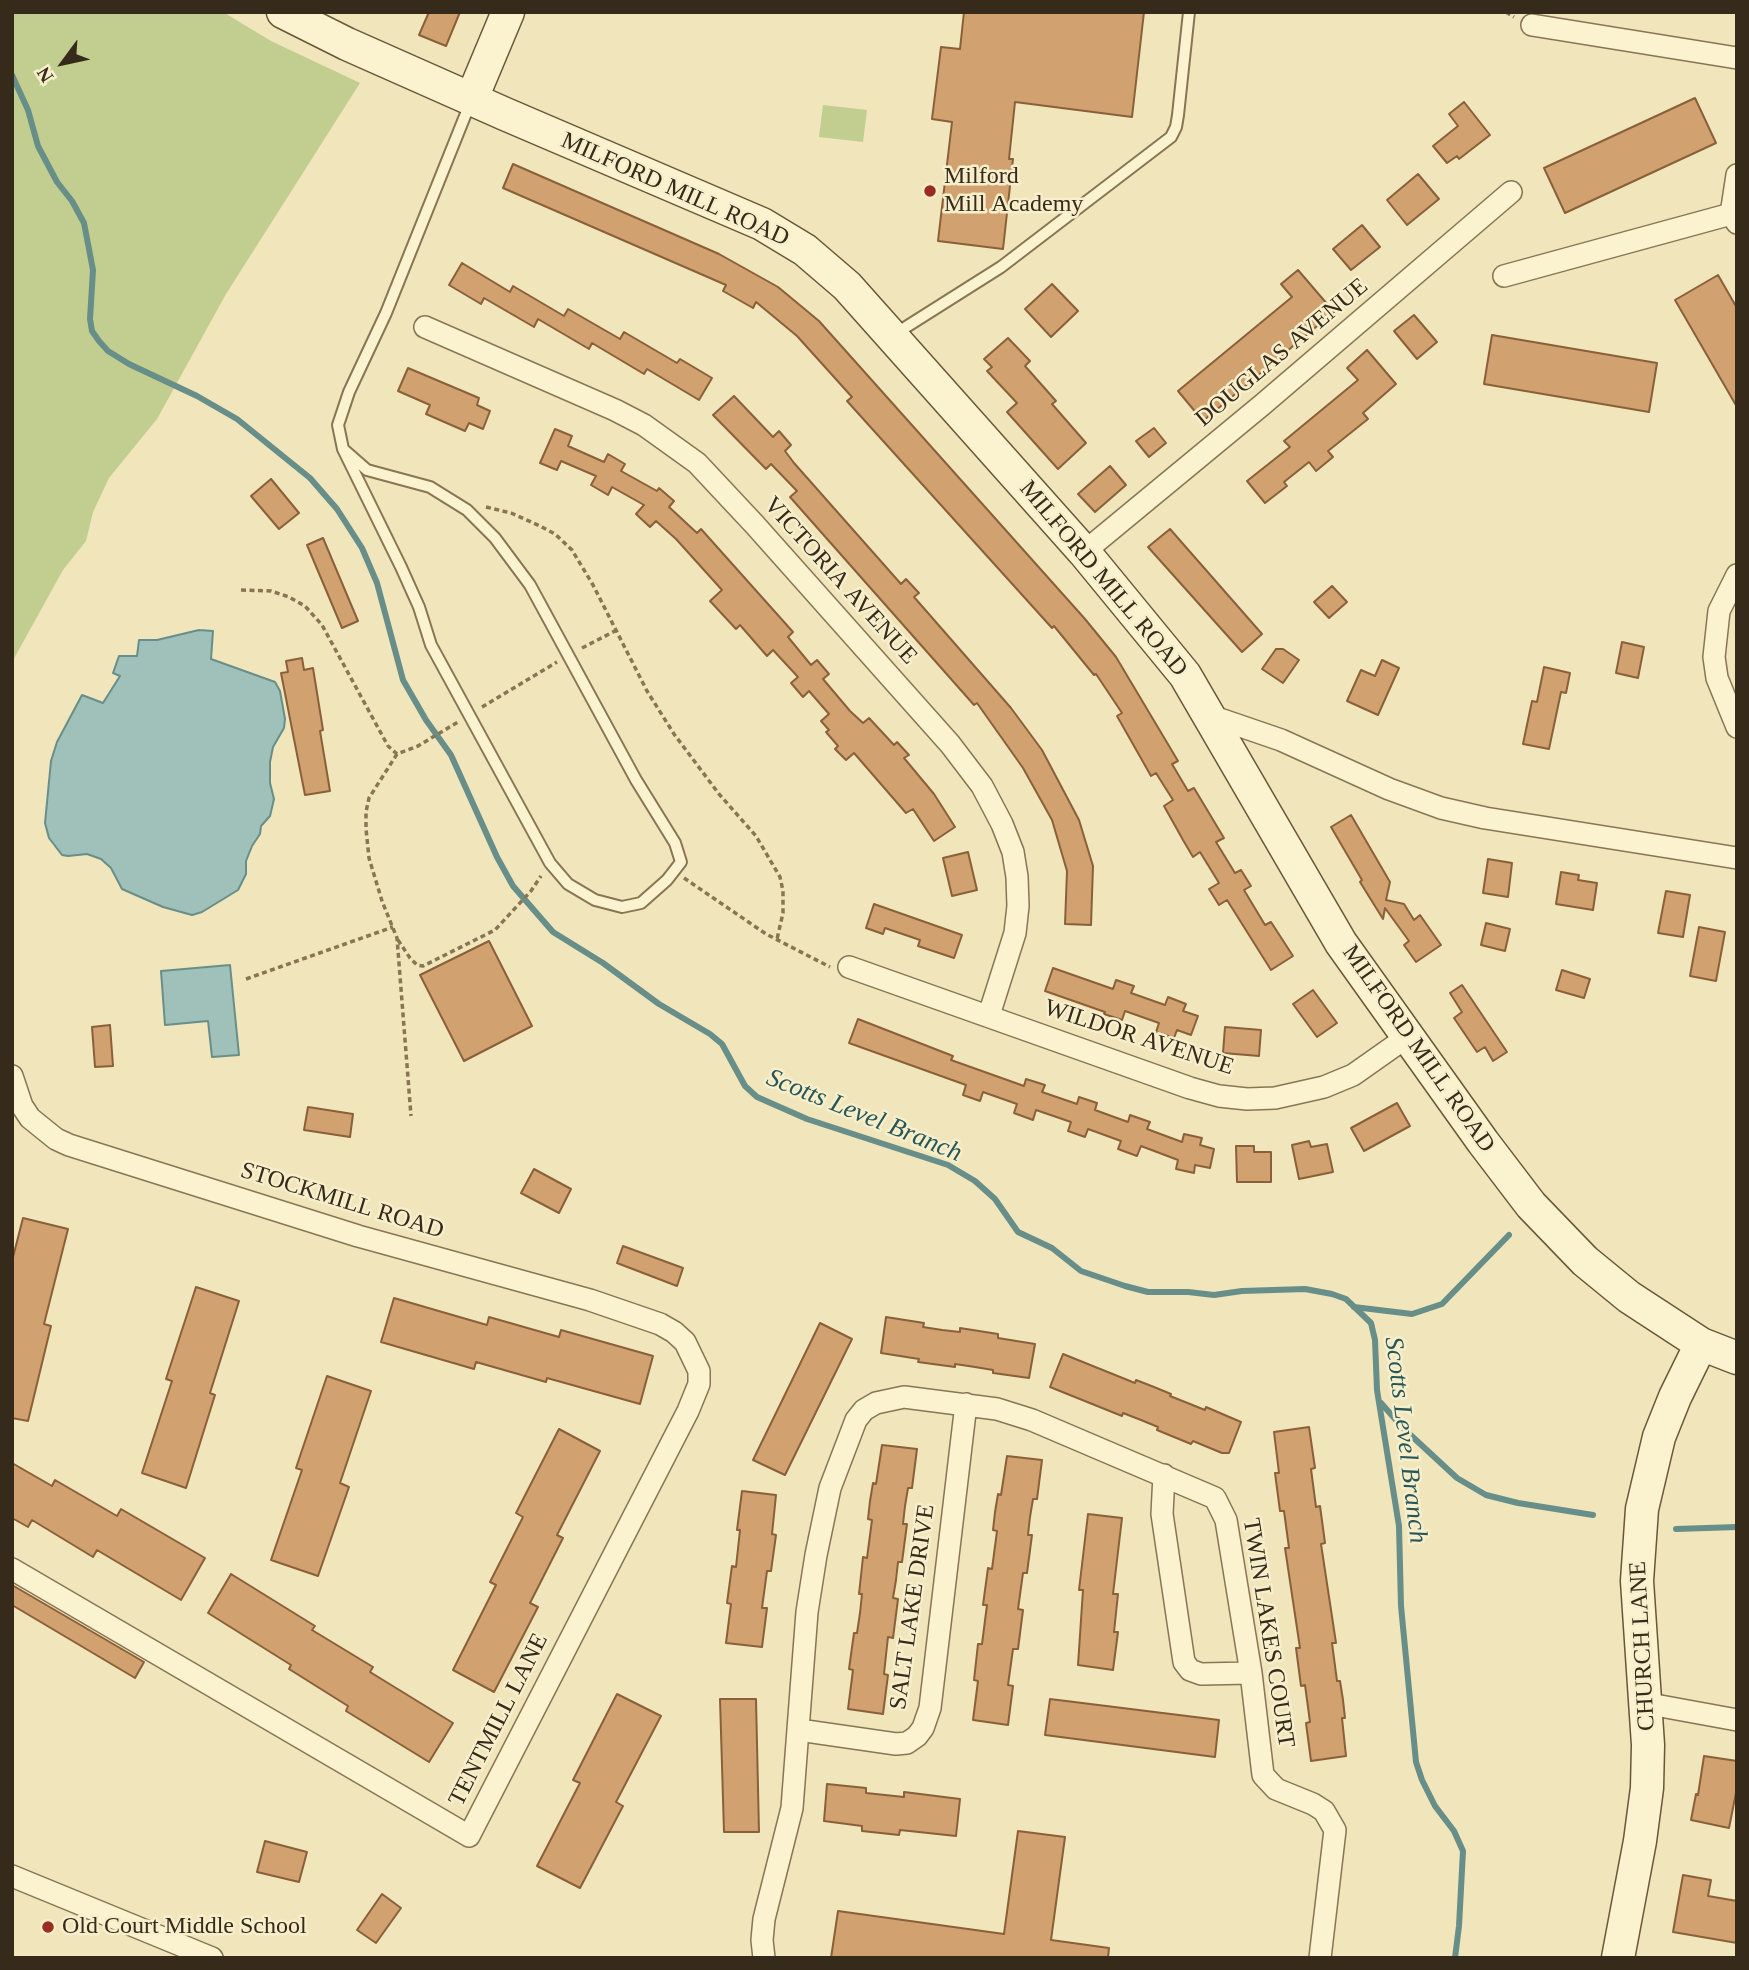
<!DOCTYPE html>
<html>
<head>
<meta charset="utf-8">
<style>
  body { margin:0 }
  #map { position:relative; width:1749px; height:1970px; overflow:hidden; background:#f0e5bb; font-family:"Times New Roman",serif }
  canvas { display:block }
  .frame { position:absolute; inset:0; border:14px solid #362a1a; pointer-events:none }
  .north { position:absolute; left:28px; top:28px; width:70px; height:70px; -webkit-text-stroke:5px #f7efcb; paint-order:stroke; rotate:237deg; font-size:19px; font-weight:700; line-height:28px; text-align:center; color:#362a1a }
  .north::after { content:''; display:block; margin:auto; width:24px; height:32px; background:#362a1a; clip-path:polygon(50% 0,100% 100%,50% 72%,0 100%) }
</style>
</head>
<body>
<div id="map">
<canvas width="1749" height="1970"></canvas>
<div class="frame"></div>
<div class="north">N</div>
</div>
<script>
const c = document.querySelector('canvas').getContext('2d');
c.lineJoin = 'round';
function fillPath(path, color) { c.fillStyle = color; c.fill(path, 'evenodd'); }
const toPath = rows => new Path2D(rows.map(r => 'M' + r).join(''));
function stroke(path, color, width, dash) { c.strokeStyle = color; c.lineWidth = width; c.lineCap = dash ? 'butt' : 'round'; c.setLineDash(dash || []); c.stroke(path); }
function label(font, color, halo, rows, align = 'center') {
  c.font = font + ' "Times New Roman",serif'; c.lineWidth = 5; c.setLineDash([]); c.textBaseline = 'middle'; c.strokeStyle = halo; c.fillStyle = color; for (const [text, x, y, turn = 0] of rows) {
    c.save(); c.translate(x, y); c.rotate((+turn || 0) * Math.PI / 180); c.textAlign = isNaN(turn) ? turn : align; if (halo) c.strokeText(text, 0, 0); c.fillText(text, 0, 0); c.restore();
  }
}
fillPath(toPath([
  [12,12,223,12,271,41,360,83,226,294,157,419,109,478,93,512,86,541,63,570,12,662],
  [823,105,867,110,863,142,819,137]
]), '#c1ce8f');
const water = toPath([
  [199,630,213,631,211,659,275,682,280,691,285,719,284,728,273,747,270,762,270,783,274,799,270,816,261,826,260,834,252,846,246,861,246,874,238,890,202,912,192,915,163,907,122,889,111,868,101,859,87,854,68,856,62,855,49,838,45,823,51,761,57,742,82,695,103,703,120,676,113,673,119,656,137,656,139,640,157,640,199,630],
  [230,965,239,1055,212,1057,208,1021,165,1025,161,971,230,965]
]);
fillPath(water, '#a0c1ba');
stroke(water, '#678e88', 2);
stroke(toPath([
  [12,75,28,110,38,146,57,182,72,201,84,223,93,270,90,319,92,331,99,341,108,351,129,364,197,396,237,419,310,478,337,509,362,548,377,583,403,680,426,720,451,755,497,857,513,886,553,932,603,963,659,1004,710,1034,722,1044,745,1086,757,1097,807,1119,948,1165,975,1181,995,1199,1018,1232,1052,1248,1081,1271,1125,1286,1148,1292,1188,1292,1214,1295,1242,1291,1305,1289,1332,1294,1346,1299,1371,1323,1375,1340,1377,1390,1399,1526,1401,1606,1416,1762,1422,1780,1435,1806,1454,1831,1463,1851,1459,1926,1455,1958],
  [1354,1307,1412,1314,1442,1304,1509,1235],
  [1381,1403,1403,1428,1457,1478,1486,1495,1518,1503,1593,1515],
  [1676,1529,1737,1527]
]), '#678e88', 6);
const building = toPath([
  [429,12,460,12,446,46,419,35,429,12],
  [964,12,1144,12,1132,117,1015,102,1009,159,1013,159,1003,249,938,241,952,122,932,119,941,47,960,49,964,12],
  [1695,98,1716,143,1565,213,1544,168,1695,98],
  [1464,102,1490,135,1459,159,1457,156,1447,163,1433,146,1458,126,1449,114,1464,102],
  [513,164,719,254,778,287,819,321,1085,619,1116,657,1178,761,1172,764,1188,791,1194,788,1224,838,1216,842,1235,873,1241,870,1251,886,1244,890,1265,925,1271,922,1293,956,1271,970,1227,900,1219,905,1209,889,1219,883,1200,852,1193,857,1183,840,1164,806,1173,800,1156,773,1151,776,1117,716,1122,713,1096,674,1094,675,1054,626,1052,628,847,401,852,397,797,336,756,302,753,308,723,291,726,285,503,188,513,164],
  [1418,174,1439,199,1407,225,1387,200,1418,174],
  [1362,225,1380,247,1351,270,1333,249,1362,225],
  [462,263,510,292,513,286,564,316,568,309,620,339,624,332,677,363,680,359,712,378,699,400,647,369,644,374,592,343,589,349,538,319,534,327,484,298,481,304,449,285,462,263],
  [1298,270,1334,312,1203,421,1178,391,1292,297,1281,284,1298,270],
  [1718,275,1737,308,1737,407,1675,300,1718,275],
  [1052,284,1078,311,1051,337,1025,309,1052,284],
  [1414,315,1437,342,1417,359,1394,331,1414,315],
  [1492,335,1657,363,1649,412,1484,384,1492,335],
  [1008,338,1030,361,1025,366,1056,401,1052,404,1086,443,1058,469,1007,412,1017,403,987,371,992,367,984,359,1008,338],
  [1367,350,1396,384,1363,413,1368,419,1328,451,1333,457,1316,471,1309,462,1284,482,1287,486,1265,503,1247,481,1290,447,1284,441,1358,380,1347,368,1367,350],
  [408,368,479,398,477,405,490,411,483,429,469,423,465,431,426,414,430,405,398,391,408,368],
  [734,396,773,437,779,431,791,445,785,451,794,463,901,584,906,579,919,593,914,597,1011,708,1042,750,1079,820,1093,866,1091,925,1065,924,1067,871,1052,820,1023,768,977,703,974,705,790,497,797,491,771,464,766,469,713,415,734,396],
  [1154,428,1166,443,1149,457,1136,441,1154,428],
  [555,429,572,436,568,446,604,462,608,454,625,464,621,471,657,491,659,488,674,501,669,507,697,533,701,529,793,632,788,637,811,665,817,660,829,674,823,679,850,711,863,723,869,718,894,745,897,742,909,755,904,758,934,794,955,827,934,841,913,809,906,813,854,753,846,760,835,749,838,746,826,732,829,730,821,721,829,714,809,691,803,697,791,683,798,677,773,650,767,656,740,625,736,629,710,601,722,590,676,539,656,521,650,527,636,514,644,505,612,487,608,495,591,485,596,476,561,461,557,470,540,463,555,429],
  [1110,466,1126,485,1095,512,1078,494,1110,466],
  [271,479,299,513,279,529,251,496,271,479],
  [1170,529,1262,634,1242,652,1148,547,1170,529],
  [323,538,358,621,342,628,307,545,323,538],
  [1332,586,1347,602,1329,618,1314,602,1332,586],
  [1622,642,1644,647,1638,678,1616,673,1622,642],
  [1276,649,1283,649,1299,660,1283,683,1262,669,1276,649],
  [302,658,304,670,313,668,323,730,320,731,330,791,305,795,281,673,288,672,286,661,302,658],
  [1382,660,1399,668,1378,715,1347,701,1361,670,1375,676,1382,660],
  [1544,667,1570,673,1566,693,1561,692,1549,749,1523,744,1532,701,1537,702,1544,667],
  [1351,815,1390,882,1386,900,1404,904,1414,920,1420,915,1441,945,1416,962,1404,945,1409,941,1385,908,1383,919,1360,882,1362,880,1331,827,1351,815],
  [968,852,977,890,952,896,943,858,968,852],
  [1488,859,1512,863,1508,897,1483,893,1488,859],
  [1561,872,1579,875,1578,880,1597,883,1593,910,1556,904,1561,872],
  [1666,891,1690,895,1683,937,1658,933,1666,891],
  [874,904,962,935,954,958,918,946,920,940,885,928,883,934,866,928,874,904],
  [1486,923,1510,929,1505,951,1481,945,1486,923],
  [1699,927,1725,932,1716,981,1690,976,1699,927],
  [489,941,532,1026,464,1061,420,975,489,941],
  [1053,968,1113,989,1116,980,1134,986,1131,993,1165,1005,1168,997,1186,1004,1183,1011,1198,1016,1191,1035,1177,1030,1174,1038,1156,1032,1159,1023,1125,1011,1122,1020,1104,1014,1105,1012,1045,991,1053,968],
  [1562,970,1590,979,1584,998,1556,990,1562,970],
  [1462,985,1507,1052,1493,1061,1485,1047,1477,1052,1454,1018,1462,1012,1450,993,1462,985],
  [1313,990,1337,1023,1317,1037,1293,1004,1313,990],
  [858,1019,953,1056,951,1060,1024,1086,1026,1079,1045,1085,1042,1092,1077,1104,1079,1097,1097,1103,1095,1110,1128,1122,1130,1115,1150,1122,1147,1129,1182,1142,1184,1134,1202,1138,1200,1145,1214,1149,1210,1168,1195,1165,1194,1173,1176,1169,1178,1160,1141,1146,1137,1156,1118,1149,1121,1141,1088,1129,1085,1137,1068,1131,1071,1122,1036,1110,1033,1120,1014,1113,1017,1104,983,1092,980,1101,963,1095,966,1085,849,1043,858,1019],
  [110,1025,113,1066,95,1067,92,1027,110,1025],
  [1225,1027,1261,1030,1259,1056,1223,1053,1225,1027],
  [1397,1103,1410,1126,1364,1151,1351,1128,1397,1103],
  [308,1107,353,1114,350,1137,304,1130,308,1107],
  [1309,1141,1311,1147,1327,1144,1333,1172,1299,1179,1292,1145,1309,1141],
  [1236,1146,1254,1146,1254,1152,1271,1152,1271,1182,1237,1182,1236,1146],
  [534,1169,571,1189,559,1213,521,1193,534,1169],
  [23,1218,68,1229,44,1324,51,1326,28,1421,12,1418,12,1261,23,1218],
  [623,1246,683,1268,677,1286,617,1263,623,1246],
  [196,1287,239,1301,210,1393,215,1395,186,1488,142,1473,172,1381,166,1379,196,1287],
  [394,1298,487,1325,489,1317,559,1337,561,1330,653,1356,640,1404,547,1378,546,1382,476,1362,474,1369,381,1342,394,1298],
  [886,1317,924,1323,923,1327,942,1330,960,1332,960,1328,998,1334,998,1338,1035,1344,1029,1378,993,1373,993,1370,975,1367,955,1364,955,1367,918,1362,919,1359,881,1353,886,1317],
  [820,1323,852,1339,785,1475,753,1460,820,1323],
  [1063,1354,1135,1383,1136,1380,1154,1387,1171,1394,1170,1396,1205,1410,1206,1407,1241,1422,1229,1453,1222,1453,1193,1441,1191,1444,1157,1430,1158,1427,1141,1420,1123,1413,1122,1416,1050,1387,1063,1354],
  [327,1376,371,1391,340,1483,349,1487,318,1576,271,1560,302,1470,296,1468,327,1376],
  [1309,1427,1315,1468,1311,1469,1316,1507,1320,1506,1325,1543,1321,1544,1336,1643,1332,1643,1337,1681,1340,1681,1343,1700,1345,1718,1342,1718,1346,1756,1311,1761,1306,1723,1310,1722,1305,1685,1301,1686,1296,1648,1300,1648,1285,1548,1289,1548,1284,1511,1280,1511,1275,1473,1279,1473,1274,1432,1309,1427],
  [559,1429,600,1451,557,1535,563,1538,530,1603,538,1607,494,1692,453,1670,496,1585,490,1582,523,1517,516,1513,559,1429],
  [882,1445,917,1449,912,1488,908,1488,905,1506,903,1524,907,1524,902,1562,898,1562,896,1580,893,1598,898,1599,893,1638,888,1637,886,1655,884,1674,888,1675,883,1714,848,1709,853,1670,849,1669,854,1633,857,1633,860,1613,862,1594,859,1594,863,1557,867,1558,872,1520,868,1519,870,1501,873,1483,876,1484,882,1445],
  [1007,1456,1042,1460,1037,1499,1033,1499,1030,1517,1028,1535,1032,1535,1027,1573,1023,1573,1018,1609,1023,1610,1018,1649,1013,1649,1008,1685,1013,1686,1008,1725,973,1720,978,1681,974,1680,978,1644,982,1644,987,1605,983,1605,988,1568,992,1569,997,1531,993,1530,995,1512,998,1494,1001,1495,1007,1456],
  [12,1463,52,1486,55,1480,117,1516,121,1509,205,1558,181,1600,97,1550,93,1557,32,1520,28,1527,12,1518,12,1463],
  [742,1491,776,1495,772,1534,776,1535,771,1571,767,1571,762,1608,767,1608,762,1647,726,1643,731,1604,727,1603,732,1566,736,1567,740,1530,737,1530,742,1491],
  [1088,1514,1122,1518,1113,1594,1118,1594,1114,1632,1118,1632,1113,1670,1078,1665,1083,1590,1079,1590,1088,1514],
  [231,1574,315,1626,312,1630,373,1667,370,1672,453,1723,429,1762,346,1711,348,1706,289,1669,291,1665,208,1613,231,1574],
  [12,1585,144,1662,135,1678,12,1605,12,1585],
  [617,1694,661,1716,616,1802,623,1806,580,1888,537,1866,580,1783,573,1780,617,1694],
  [720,1699,756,1699,759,1832,724,1832,720,1699],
  [1050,1699,1219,1720,1215,1757,1045,1735,1050,1699],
  [1704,1756,1737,1761,1737,1788,1729,1828,1691,1820,1696,1794,1698,1795,1704,1756],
  [827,1784,866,1788,866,1793,904,1797,904,1792,960,1799,956,1836,900,1830,899,1835,862,1831,862,1826,824,1821,827,1784],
  [1018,1831,1065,1837,1051,1940,1109,1948,1108,1958,831,1958,838,1911,1004,1934,1018,1831],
  [265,1841,307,1852,299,1882,257,1872,265,1841],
  [1683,1875,1711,1880,1708,1896,1737,1901,1737,1943,1673,1932,1683,1875],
  [382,1894,401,1908,376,1943,357,1930,382,1894]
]);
fillPath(building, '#d1a16f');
stroke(building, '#896039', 2);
const lane = toPath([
  [895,334,1001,267,1171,137,1176,127,1178,115,1189,12],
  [343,449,401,567,419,607,431,645,550,863,568,884,595,900,622,907,641,903,667,880,681,862,675,843,636,780,530,585,495,538,467,510,430,487,367,470,343,449,338,425,349,392,386,313,471,101]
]);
const street = toPath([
  [1532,25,1737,58],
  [1737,175,1731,214,1737,223],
  [1504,276,1731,214],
  [425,327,615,410,644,425,697,463,755,525,950,744,982,786,1002,824,1013,852,1017,877,1018,906,1015,933,989,1015],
  [1084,552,1262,405,1511,192],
  [1737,575,1719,611,1714,657,1717,678,1737,727],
  [1211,716,1281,740,1389,789,1441,808,1485,818,1737,858],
  [849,967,1190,1088,1219,1096,1247,1099,1275,1098,1324,1087,1353,1075,1407,1037],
  [12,1076,22,1106,30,1118,56,1139,69,1145,358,1236,590,1300,660,1324,674,1332,685,1342,699,1371,699,1384,688,1411,469,1836,12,1569],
  [1164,1475,1162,1514,1184,1662,1190,1670,1201,1674,1251,1673],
  [1644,1703,1737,1720],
  [799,1730,896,1744,907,1743,917,1736,923,1728,930,1708,966,1404],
  [12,1876,212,1958],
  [764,1958,762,1940,764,1919,792,1808,807,1612,816,1555,830,1488,856,1420,864,1410,876,1403,904,1397,997,1409,1032,1420,1215,1498,1226,1520,1251,1673,1263,1775,1276,1789,1313,1804,1324,1811,1335,1830,1320,1958]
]);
const secondary = toPath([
  [283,12,347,44,505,114,762,224,805,250,847,286,1084,552,1185,675,1341,943,1483,1142,1531,1205,1585,1261,1629,1297,1701,1344,1737,1358],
  [472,98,508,12],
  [1618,1958,1640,1841,1647,1788,1648,1745,1637,1581,1642,1509,1659,1437,1675,1397,1701,1344]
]);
stroke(lane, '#887554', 14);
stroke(street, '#887554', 24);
stroke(secondary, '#6a5638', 35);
stroke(toPath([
  [1506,12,1514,17],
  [486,507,511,513,540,526,555,534,572,550,593,585,647,691,674,734,719,794,756,836,780,877,783,891,783,913,777,939],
  [241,590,271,591,289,597,305,606,322,625,388,746,397,754,418,746,458,722],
  [582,648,615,631],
  [482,707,557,662],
  [397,754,369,798,366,812,366,829,369,858,382,901,397,938,411,1116],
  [684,878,766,934,830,967],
  [398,940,410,958,417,965,423,966,495,930,531,891,541,876],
  [246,979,393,927]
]), '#887554', 3.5, [5, 3.5]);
stroke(lane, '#fbf2cf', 10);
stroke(street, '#fbf2cf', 21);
stroke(secondary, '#fbf2cf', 32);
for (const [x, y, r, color] of [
  [930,191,7,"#9b2c21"],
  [48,1927,7,"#9b2c21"]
]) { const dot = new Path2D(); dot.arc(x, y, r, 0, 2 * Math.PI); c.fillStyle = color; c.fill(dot); stroke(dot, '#f7efcb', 2.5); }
label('24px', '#362a1a', '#f7efcb', [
  ["Milford",944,177],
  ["Mill Academy",944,205],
  ["Old Court Middle School",62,1927]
], 'left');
label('24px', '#362a1a', '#f7efcb', [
  ["MILFORD MILL ROAD",675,190,24],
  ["DOUGLAS AVENUE",1282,353,-40],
  ["MILFORD MILL ROAD",1103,579,50],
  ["VICTORIA AVENUE",840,581,48],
  ["WILDOR AVENUE",1139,1038,18],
  ["MILFORD MILL ROAD",1418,1049,55],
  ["STOCKMILL ROAD",342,1201,17],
  ["SALT LAKE DRIVE",913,1607,-82],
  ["TWIN LAKES COURT",1268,1633,81],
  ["CHURCH LANE",1643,1646,-93],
  ["TENTMILL LANE",499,1720,-63]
]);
label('italic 26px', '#285657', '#f7efcb', [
  ["Scotts Level Branch",864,1116,22],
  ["Scotts Level Branch",1405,1440,83]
]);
</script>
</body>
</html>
